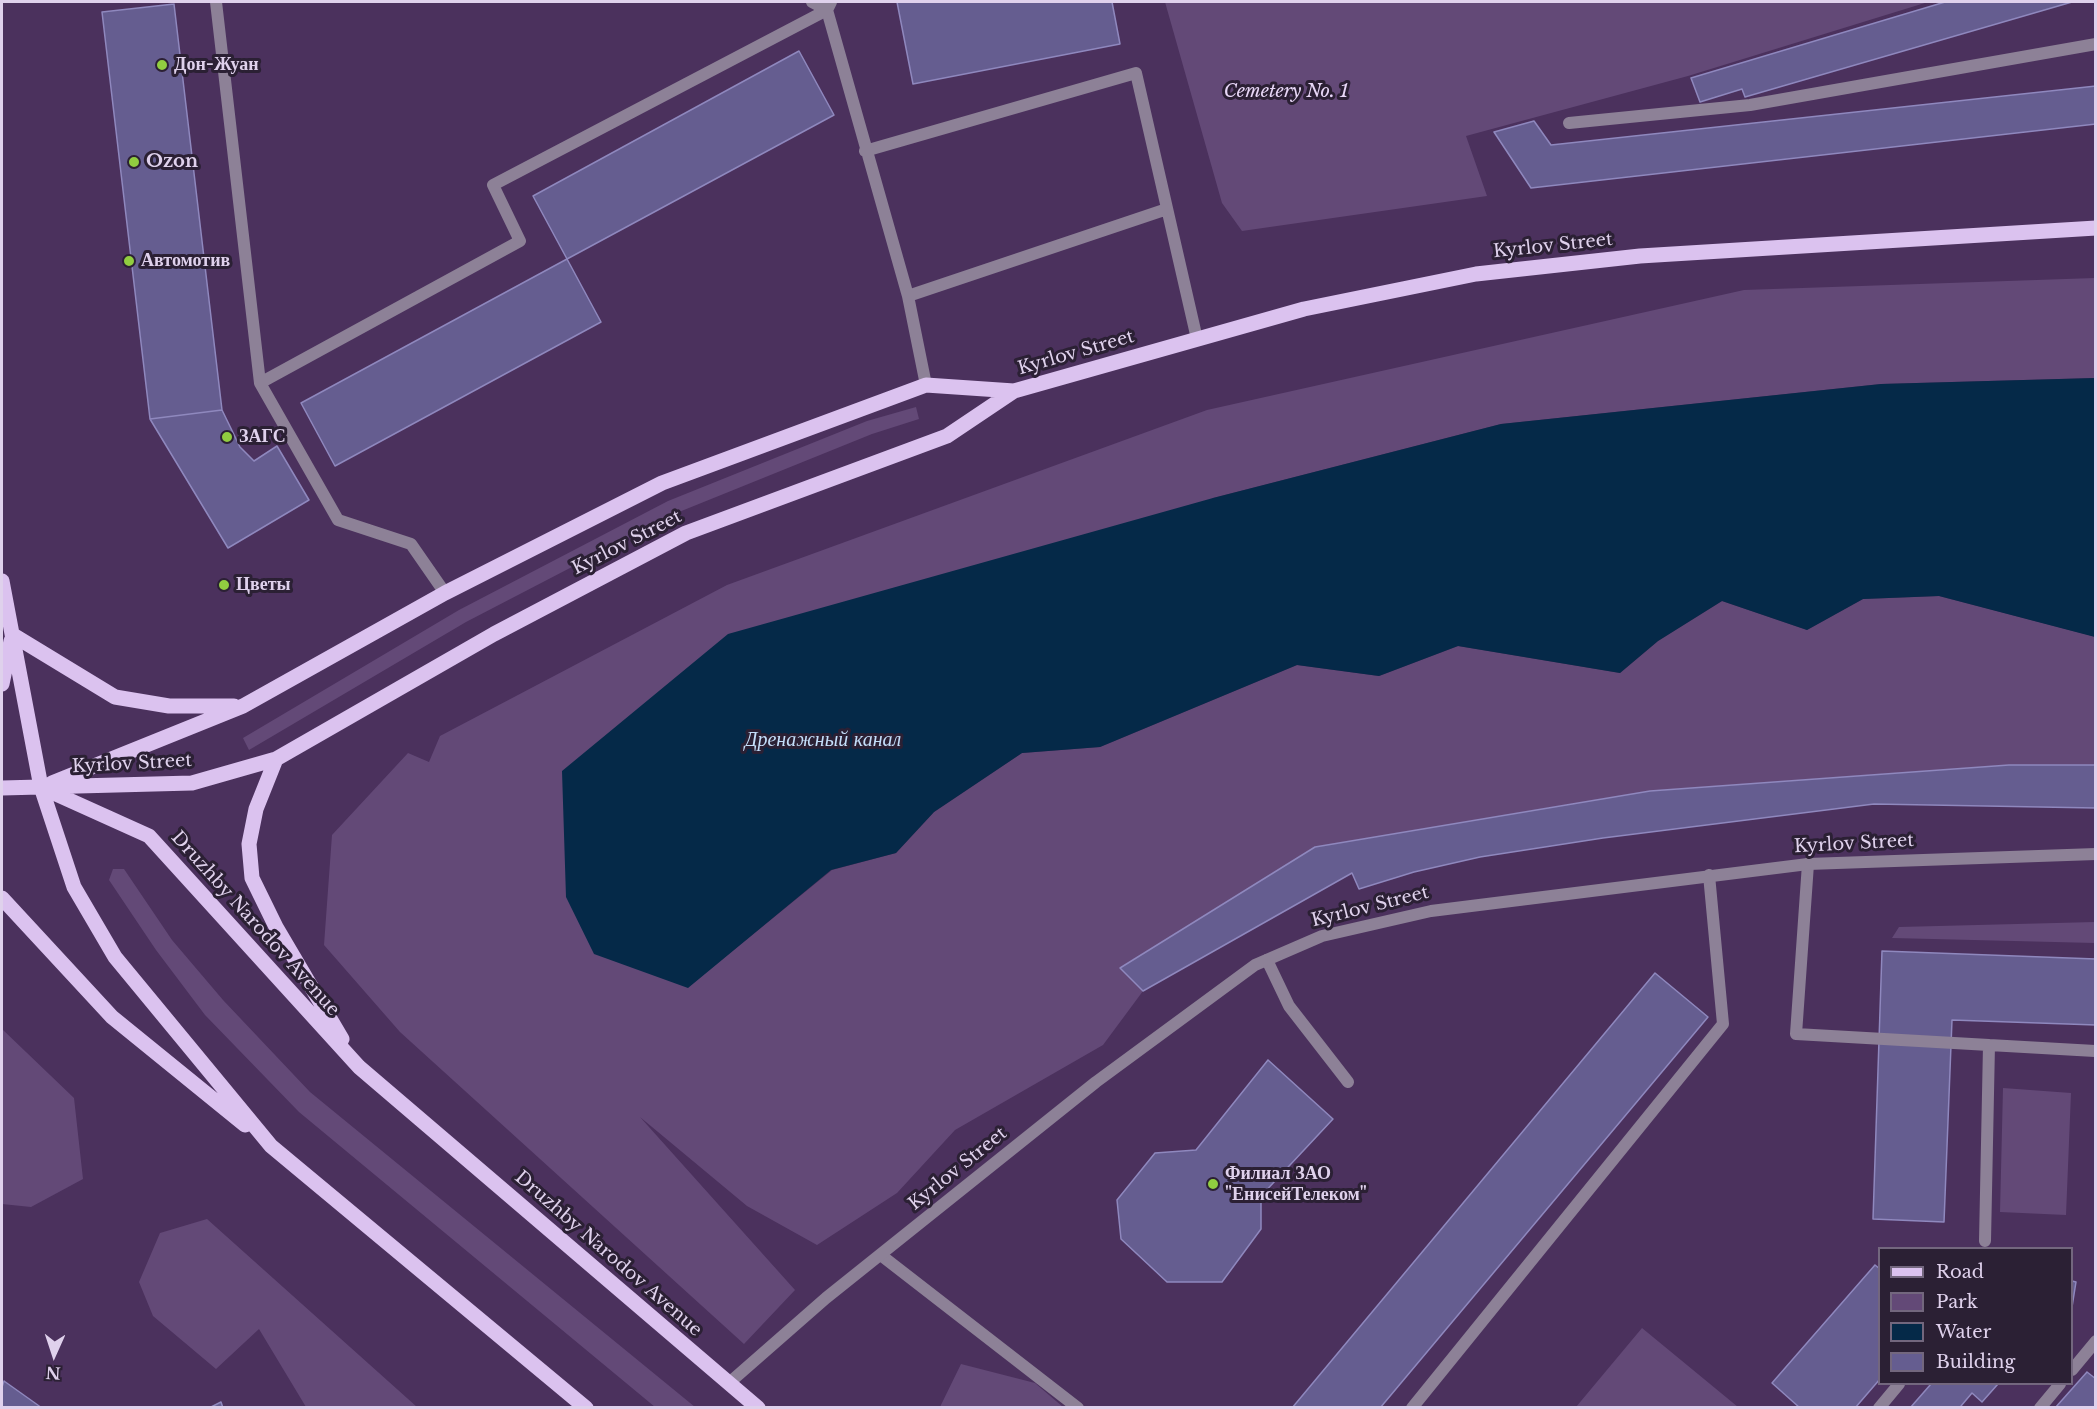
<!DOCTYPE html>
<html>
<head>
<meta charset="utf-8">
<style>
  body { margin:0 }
  #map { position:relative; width:2097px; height:1409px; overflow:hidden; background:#4b315d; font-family:"Libre Baskerville",serif }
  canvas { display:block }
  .frame { position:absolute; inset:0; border:3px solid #dfd1ec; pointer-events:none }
  .legend { position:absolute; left:1878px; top:1247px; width:195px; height:138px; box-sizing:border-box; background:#2b2034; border:2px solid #73677e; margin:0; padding:8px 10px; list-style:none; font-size:18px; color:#dfd1ec }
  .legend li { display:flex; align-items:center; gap:12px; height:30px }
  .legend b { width:30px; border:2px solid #73677e }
  .north { position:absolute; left:24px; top:1325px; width:60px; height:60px; -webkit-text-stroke:4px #2b2034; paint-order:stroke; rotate:183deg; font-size:16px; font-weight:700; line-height:24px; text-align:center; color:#dfd1ec }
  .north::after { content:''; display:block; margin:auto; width:21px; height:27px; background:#dfd1ec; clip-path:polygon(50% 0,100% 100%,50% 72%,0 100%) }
</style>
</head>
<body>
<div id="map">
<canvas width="2097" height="1409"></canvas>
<div class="frame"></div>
<ul class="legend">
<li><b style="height:8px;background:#dbc2ef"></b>Road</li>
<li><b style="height:16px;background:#634977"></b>Park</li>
<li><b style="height:16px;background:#052948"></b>Water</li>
<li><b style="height:16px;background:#655d90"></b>Building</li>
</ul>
<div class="north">N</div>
</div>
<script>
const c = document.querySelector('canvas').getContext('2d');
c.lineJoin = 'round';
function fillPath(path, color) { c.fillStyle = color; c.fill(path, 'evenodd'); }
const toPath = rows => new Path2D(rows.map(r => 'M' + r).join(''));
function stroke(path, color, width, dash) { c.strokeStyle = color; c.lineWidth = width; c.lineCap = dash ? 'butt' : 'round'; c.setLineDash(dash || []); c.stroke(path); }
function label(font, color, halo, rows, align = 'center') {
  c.font = font + ' "Libre Baskerville",serif'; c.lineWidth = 6; c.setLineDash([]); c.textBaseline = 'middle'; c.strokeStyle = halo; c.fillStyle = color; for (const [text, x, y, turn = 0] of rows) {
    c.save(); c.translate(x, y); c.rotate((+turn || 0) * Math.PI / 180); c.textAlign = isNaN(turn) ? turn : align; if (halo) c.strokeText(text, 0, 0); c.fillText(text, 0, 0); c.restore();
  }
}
fillPath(toPath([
  [1165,2,1928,2,1688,76,1466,136,1487,196,1242,231,1222,203],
  [2095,278,2095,378,1881,384,1501,424,1213,498,687,988,832,870,896,853,934,812,1022,753,1100,747,1297,665,1379,676,1458,646,1620,673,1658,641,1722,601,1807,630,1863,599,1939,596,2096,637,2095,765,2009,765,1650,791,1315,847,1121,967,1143,991,1103,1045,955,1130,897,1193,817,1245,747,1206,640,1117,795,1290,744,1344,400,1032,324,945,332,835,408,753,429,762,440,736,727,585,1207,410,1744,290],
  [916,407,919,419,872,434,674,514,466,622,249,750,243,738,459,610,668,501,867,421],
  [113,869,124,869,172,940,223,1000,310,1092,695,1407,655,1407,299,1112,205,1015,156,950,109,880],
  [2095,922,2095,943,1892,938,1899,927],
  [2,1029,74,1098,83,1179,31,1207,2,1204],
  [2003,1088,2071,1093,2066,1215,2000,1212],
  [207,1219,417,1407,306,1407,259,1329,216,1369,153,1316,139,1282,160,1233],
  [1642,1328,1738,1407,1576,1407],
  [961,1364,1035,1383,1063,1407,940,1407]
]), '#634977');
fillPath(toPath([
  [2095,378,2095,637,1939,596,1863,599,1807,630,1722,601,1658,641,1620,673,1458,646,1379,676,1297,665,1100,747,1022,753,934,812,896,853,831,870,688,988,594,954,566,897,562,771,728,634,1213,498,1501,424,1881,384]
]), '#052948');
const building = toPath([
  [897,2,1112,2,1120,44,913,84,897,2],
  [1945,2,2072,2,1745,97,1742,89,1700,102,1691,78,1945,2],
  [174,4,222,410,150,419,102,12,174,4],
  [799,51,834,115,567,259,533,196,799,51],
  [2096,86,2096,124,1531,188,1494,132,1534,121,1551,145,2096,86],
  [567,259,601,322,335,466,301,403,567,259],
  [222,410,240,447,254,461,277,446,309,500,228,548,150,419,222,410],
  [2009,765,2096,765,2096,808,1874,804,1603,838,1480,857,1414,872,1359,889,1352,873,1143,991,1120,968,1315,847,1650,791,2009,765],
  [1882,951,2096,959,2096,1025,1952,1020,1944,1222,1873,1219,1882,951],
  [1655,973,1708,1017,1380,1408,1292,1408,1655,973],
  [1268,1060,1333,1119,1261,1196,1261,1229,1222,1282,1167,1282,1121,1239,1117,1200,1155,1153,1196,1150,1268,1060],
  [1875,1265,1880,1269,1880,1379,1855,1408,1800,1408,1772,1383,1875,1265],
  [2072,1281,2076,1282,2072,1307,2072,1281],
  [2087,1372,2096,1379,2096,1408,2055,1408,2087,1372],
  [4,1381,42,1408,2,1408,2,1387,4,1381],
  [1931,1384,1998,1384,1982,1402,1972,1393,1961,1406,1963,1408,1910,1408,1931,1384],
  [221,1402,223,1408,209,1408,221,1402]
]);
fillPath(building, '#655d90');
stroke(building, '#8f88be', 1.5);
stroke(toPath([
  [216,2,260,383,520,241,493,185,827,10,831,2],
  [812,2,827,10,908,296,926,385],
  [1569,123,1750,105,2096,44],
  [865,151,1136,73,1197,339],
  [908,296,1167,209],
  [260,383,338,520,411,544,445,593],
  [1808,864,1796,1034,1989,1045,1985,1241],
  [1267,960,1289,1006,1348,1082],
  [1989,1045,2095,1051],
  [882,1256,1078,1408],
  [2072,1370,2096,1341],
  [1412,1408,1723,1024,1709,875],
  [1879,1408,1899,1384],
  [2040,1408,2060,1384]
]), '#8d8197', 12);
stroke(toPath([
  [729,1383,826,1298,1096,1082,1255,965,1322,936,1431,911,1808,864,2096,854]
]), '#8d8197', 12);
stroke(toPath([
  [2,581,41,787,74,887,115,957,271,1146,586,1408],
  [13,635,115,697,169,706,234,706],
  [2,684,11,641],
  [276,759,256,809,249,844,252,878,276,927,342,1039],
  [52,783,243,706,445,593,662,483,926,385,1014,391],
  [2,788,192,783,276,759,494,634,686,533,947,436,1014,391,1304,309,1476,274,1640,256,2096,228],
  [47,790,149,836,359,1067,758,1408],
  [2,898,112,1017,245,1125]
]), '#dbc2ef', 15);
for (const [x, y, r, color] of [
  [162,65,6,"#91cd40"],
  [134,162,6,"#91cd40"],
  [129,261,6,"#91cd40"],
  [227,437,6,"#91cd40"],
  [224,585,6,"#91cd40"],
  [1213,1184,6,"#91cd40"]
]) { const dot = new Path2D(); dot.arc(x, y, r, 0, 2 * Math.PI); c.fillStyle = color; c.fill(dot); stroke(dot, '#2b2034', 2); }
label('bold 18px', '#dfd1ec', '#2b2034', [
  ["Дон-Жуан",174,65],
  ["Ozon",146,162],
  ["Автомотив",141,261],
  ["ЗАГС",239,437],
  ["Цветы",236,585],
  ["Филиал ЗАО",1225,1174],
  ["\"ЕнисейТелеком\"",1225,1195]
], 'left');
label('italic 18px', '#e8d7f7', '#2b2034', [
  ["Cemetery No. 1",1286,92]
]);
label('18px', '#dfd1ec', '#2b2034', [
  ["Kyrlov Street",1553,246,-6],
  ["Kyrlov Street",1076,353,-16],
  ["Kyrlov Street",627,543,-27],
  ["Kyrlov Street",132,764,-3],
  ["Kyrlov Street",1854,844,-3],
  ["Kyrlov Street",1370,907,-14],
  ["Druzhby Narodov Avenue",255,924,48],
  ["Kyrlov Street",958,1169,-39],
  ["Druzhby Narodov Avenue",608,1254,41]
]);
label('italic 20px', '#c4defa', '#2b2034', [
  ["Дренажный канал",823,740]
]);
</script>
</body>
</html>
